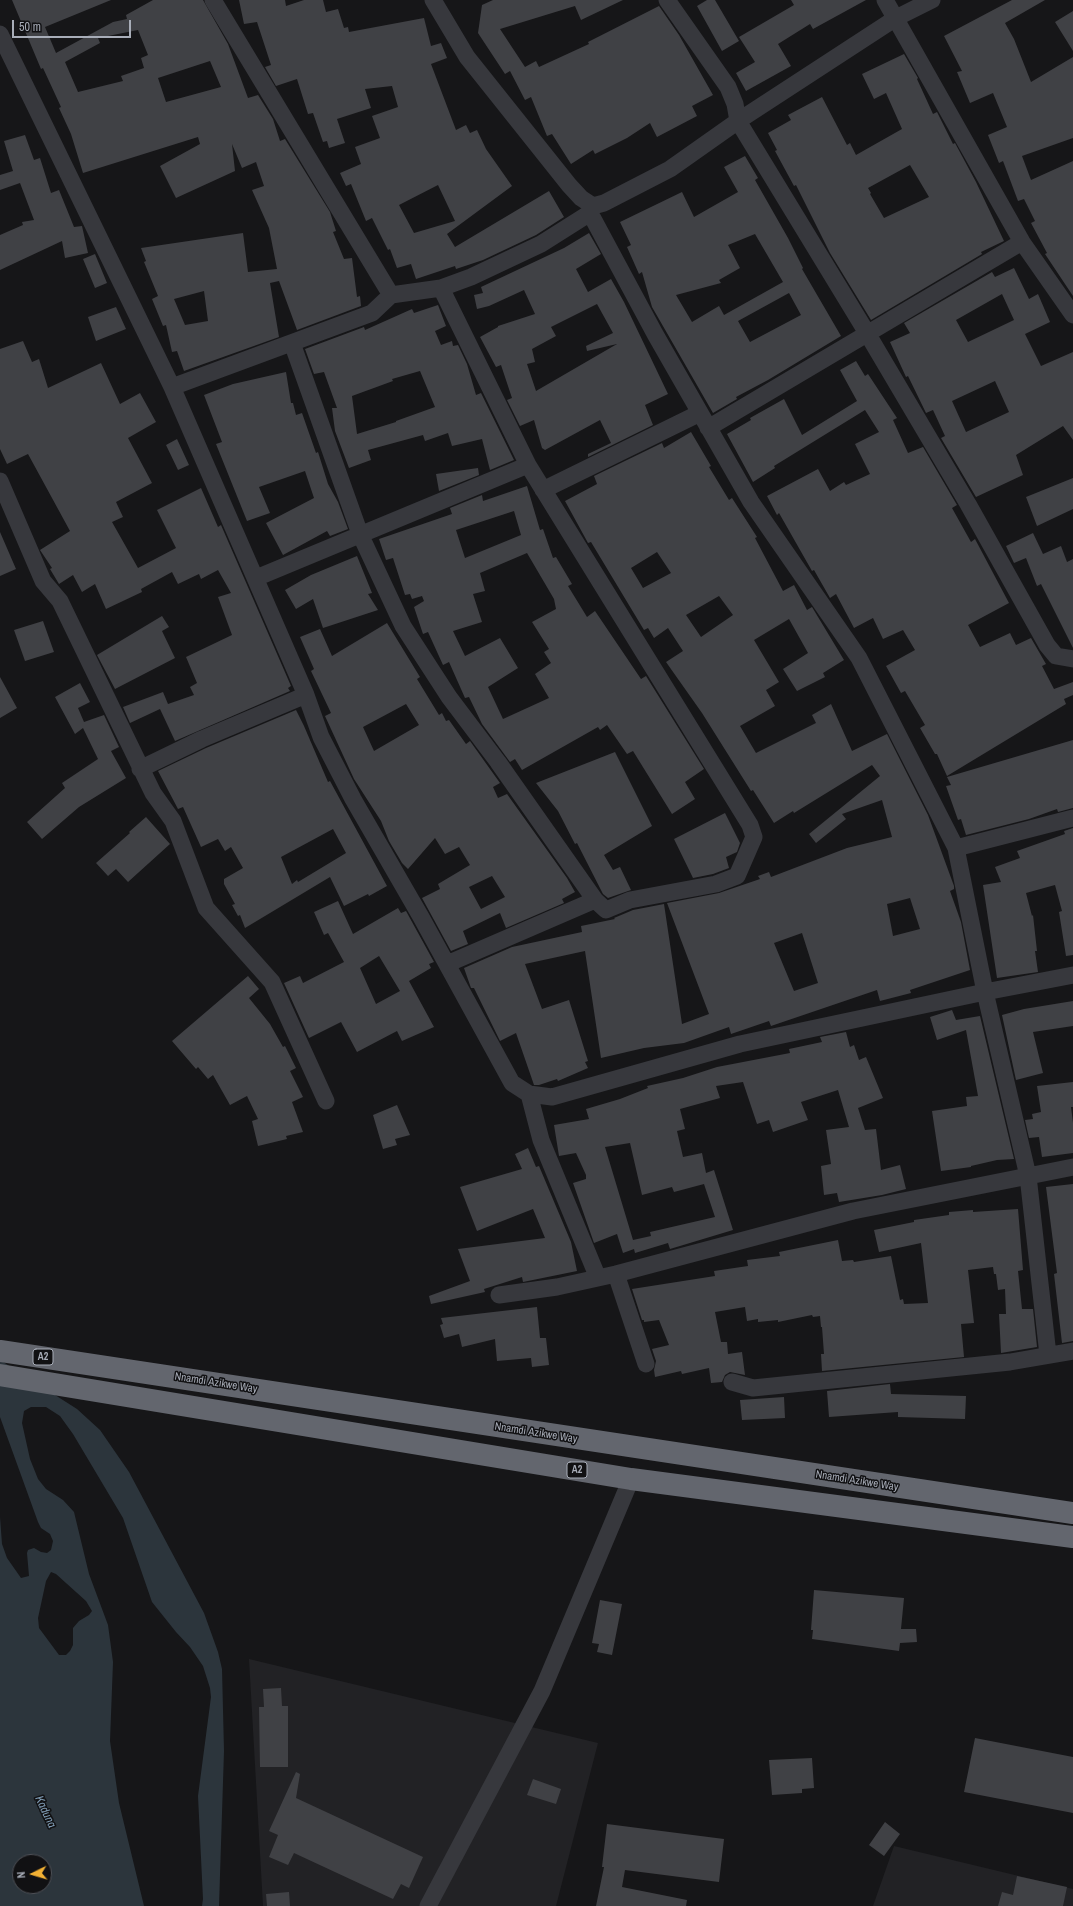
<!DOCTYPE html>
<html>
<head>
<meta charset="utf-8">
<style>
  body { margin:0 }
  #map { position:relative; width:1073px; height:1906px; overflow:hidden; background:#161618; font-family:"Archivo Narrow",sans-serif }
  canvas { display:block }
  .north { position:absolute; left:12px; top:1854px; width:40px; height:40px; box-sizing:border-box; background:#111113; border:1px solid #4d4f55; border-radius:50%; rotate:265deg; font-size:11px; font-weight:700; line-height:16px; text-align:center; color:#a8adb8 }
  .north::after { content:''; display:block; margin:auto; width:14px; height:18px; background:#f2b134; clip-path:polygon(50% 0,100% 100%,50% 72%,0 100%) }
  .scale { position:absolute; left:12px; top:20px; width:119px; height:18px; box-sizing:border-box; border:2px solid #a8adb8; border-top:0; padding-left:5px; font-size:12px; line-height:14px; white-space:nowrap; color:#a8adb8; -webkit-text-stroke:3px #111113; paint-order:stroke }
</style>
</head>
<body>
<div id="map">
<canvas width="1073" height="1906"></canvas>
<div class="north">N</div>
<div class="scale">50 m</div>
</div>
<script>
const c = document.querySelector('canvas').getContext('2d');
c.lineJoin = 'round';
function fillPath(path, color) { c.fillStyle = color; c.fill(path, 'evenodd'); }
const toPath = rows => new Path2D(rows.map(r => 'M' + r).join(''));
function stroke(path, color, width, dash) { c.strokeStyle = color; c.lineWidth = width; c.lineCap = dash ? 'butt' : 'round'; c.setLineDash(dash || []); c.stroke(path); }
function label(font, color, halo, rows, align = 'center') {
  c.font = font + ' "Archivo Narrow",sans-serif'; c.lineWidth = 3; c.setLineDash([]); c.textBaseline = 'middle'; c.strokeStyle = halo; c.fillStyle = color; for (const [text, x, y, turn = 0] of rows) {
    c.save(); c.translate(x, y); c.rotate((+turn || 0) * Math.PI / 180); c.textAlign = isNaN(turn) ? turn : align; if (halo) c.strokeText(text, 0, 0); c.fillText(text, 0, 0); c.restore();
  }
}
fillPath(toPath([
  [249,1659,598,1743,556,1906,263,1906],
  [894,1846,1073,1889,1073,1906,873,1906]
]), '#222225');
fillPath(toPath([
  [0,1360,77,1409,100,1430,129,1472,204,1613,218,1652,222,1669,224,1751,219,1906,202,1906,203,1899,198,1796,211,1697,210,1688,203,1666,190,1647,176,1632,152,1602,123,1518,73,1434,60,1416,46,1407,31,1407,24,1411,22,1423,30,1459,38,1479,46,1489,63,1500,74,1512,89,1574,108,1625,113,1662,110,1741,119,1803,144,1906,0,1906,0,1517,2,1544,7,1558,21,1578,29,1576,27,1553,28,1550,34,1548,41,1552,47,1553,51,1550,53,1541,50,1534,41,1528,38,1522,0,1417],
  [51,1572,56,1574,86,1601,92,1611,89,1615,79,1621,73,1628,73,1645,70,1651,66,1655,59,1655,39,1628,38,1618,46,1581],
  [20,1862,44,1862,44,1886,20,1886]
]), '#2c353c');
fillPath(toPath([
  [12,0,111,0,45,27,56,53,113,22,127,19,126,15,153,0,203,0,228,44,248,98,258,95,273,119,280,141,285,139,330,212,336,231,333,232,344,259,352,258,357,297,360,296,361,306,297,330,279,281,270,283,279,337,184,371,177,351,172,352,166,325,163,326,152,299,158,296,144,262,146,261,141,248,243,233,248,272,277,269,269,228,252,190,264,186,256,162,242,168,232,144,235,171,176,198,160,166,200,144,198,137,83,173,71,134,59,108,61,107,43,68,41,69],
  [138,30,148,55,141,58,144,68,121,76,123,81,78,92,65,62,100,43,98,38],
  [210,61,221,87,166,102,158,78],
  [204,291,208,321,185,325,174,299],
  [239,0,285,0,286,6,304,0,323,0,326,12,338,9,344,28,348,27,349,32,424,18,431,46,441,43,447,58,431,64,456,130,466,125,470,133,477,130,486,149,512,186,447,234,455,247,549,191,564,217,536,235,483,260,456,269,455,266,416,279,411,264,397,268,390,249,388,250,372,218,366,221,351,184,346,186,340,173,361,164,355,147,380,138,372,116,398,107,392,86,365,89,371,108,337,119,345,143,329,148,327,141,323,142,313,113,308,114,297,79,276,86,265,67,271,65,257,22,244,24],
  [438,185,455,221,414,233,399,205],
  [493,0,623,0,581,20,575,6,500,29,525,67,536,61,539,67,589,44,588,42,659,6,679,35,713,95,692,106,697,116,657,137,650,123,627,138,595,154,593,150,571,164,552,134,547,136,531,97,525,100,510,71,505,74,478,33,482,5],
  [707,0,715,0,739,41,722,51,697,6],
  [791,0,866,0,813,29,810,24,778,44,791,66,746,91,736,73,755,62,739,37,794,5],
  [1012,0,1045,0,1005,23,1014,39,1031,82,1073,57,1073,138,1022,156,1031,180,1073,161,1073,296,1045,254,1047,253,1031,223,1035,221,1024,199,1018,201,1003,161,999,163,988,135,1007,127,993,93,970,103,957,72,962,71,944,36],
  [1073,11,1073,51,1055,22],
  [904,54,918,78,917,79,933,114,937,112,953,144,955,143,976,182,1004,241,981,252,982,254,871,320,830,253,796,185,794,186,775,151,777,150,768,133,791,120,788,115,822,97,847,145,850,143,856,155,902,129,886,93,874,99,862,74],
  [910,165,929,197,884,218,870,194,871,193,868,188],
  [25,135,34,160,40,158,51,193,59,190,74,227,82,226,88,253,65,258,62,241,0,270,0,235,23,225,22,222,34,220,20,183,0,190,0,175,13,171,4,141],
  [745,156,758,178,755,180,788,238,803,268,802,269,841,336,768,380,736,397,737,399,713,413,652,307,642,272,639,274,627,247,631,245,620,222,682,192,694,217,738,192,724,167],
  [755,234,783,282,724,315,719,306,692,322,676,295,721,283,719,280,740,268,728,245],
  [789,293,801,315,750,342,738,321],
  [589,233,601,254,576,269,588,292,611,279,624,302,668,394,645,405,653,425,588,457,588,454,611,443,600,420,545,450,542,448,534,420,520,426,507,400,512,398,501,365,496,367,480,337,498,327,498,326,535,314,524,290,489,306,477,309,474,295,483,293,481,287,564,248],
  [597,304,613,333,586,346,587,351,617,344,536,391,527,364,535,362,532,349,556,336,551,327],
  [95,254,107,283,95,288,83,259],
  [1014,268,1029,299,1038,294,1050,322,1025,334,1041,366,1073,352,1073,440,1063,426,1016,455,1023,475,976,497,941,438,945,436,933,410,926,413,908,376,906,377,890,342,910,333,904,323,992,272,995,277],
  [1002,294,1014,320,968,342,956,320],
  [995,381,1009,412,966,432,952,401],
  [438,305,446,326,435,331,441,345,452,341,453,346,458,345,467,364,476,395,481,393,514,460,490,470,482,439,452,446,448,433,425,441,423,435,368,450,371,460,349,468,335,431,332,408,337,408,324,372,314,374,305,349,364,327,365,330,412,309,414,313],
  [420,371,435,407,396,421,396,422,357,434,352,396,393,381,392,379],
  [116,307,126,329,96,341,88,317],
  [23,341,32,362,39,359,48,388,101,363,120,404,140,393,156,422,128,438,152,483,116,502,123,517,112,522,138,568,176,548,157,510,201,488,218,527,221,525,291,686,288,688,290,691,175,741,160,709,130,723,123,707,163,692,168,704,194,695,190,687,197,683,186,657,232,635,218,597,231,593,218,570,201,579,199,574,178,584,172,572,141,589,142,592,106,609,95,584,82,592,73,575,59,584,50,569,52,568,40,550,70,531,28,454,7,464,0,449,0,349],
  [856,361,865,376,868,374,897,418,893,420,908,453,923,447,957,505,952,508,971,542,975,539,1009,603,968,625,980,647,1010,633,1016,645,1031,638,1046,664,1042,666,1054,689,1073,682,1073,695,1064,699,1066,704,947,776,937,754,935,754,920,728,925,725,905,691,901,693,886,666,915,650,903,630,883,639,873,618,854,628,836,594,830,598,814,570,812,571,779,513,777,515,767,496,818,469,830,491,844,482,846,485,870,474,855,444,879,432,865,410,774,466,775,468,753,482,727,434,751,420,750,418,784,399,802,435,857,401,840,370],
  [286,372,291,403,293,403,296,415,302,413,316,453,318,452,328,484,338,502,348,529,330,536,327,531,283,555,266,523,314,498,305,471,259,487,270,513,247,521,216,444,222,442,204,395,233,384],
  [691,432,711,466,709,467,729,500,732,498,757,537,755,538,783,591,794,585,807,610,812,607,844,660,823,673,825,677,797,691,783,669,808,653,789,619,754,640,779,682,766,690,775,706,740,726,756,753,816,723,812,715,831,704,852,751,887,734,928,815,954,886,954,889,950,891,961,922,970,970,910,990,911,993,880,1001,877,990,771,1026,769,1021,731,1034,729,1027,684,1043,644,1048,601,1058,585,951,525,964,542,1009,569,1000,588,1061,585,1062,588,1068,558,1081,557,1079,539,1085,534,1085,516,1033,500,1041,474,988,471,988,464,968,512,947,582,932,581,926,615,919,614,918,633,910,664,904,682,1024,709,1014,667,903,719,893,760,879,758,876,769,872,771,877,847,848,892,837,882,800,842,814,846,819,816,843,809,834,880,776,872,765,794,813,793,811,774,823,753,790,751,791,702,713,666,662,683,651,668,628,654,638,648,628,644,630,591,542,588,543,565,501,597,484,594,476,662,443,664,448],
  [657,552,671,573,643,588,631,568],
  [719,596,733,615,701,637,686,615],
  [910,898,920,929,893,936,887,904],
  [802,933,818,983,794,991,774,943],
  [177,439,189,465,178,470,166,445],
  [478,468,479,475,439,491,436,474],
  [1073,478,1073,509,1037,526,1026,497],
  [527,486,540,530,543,529,553,558,556,557,572,584,568,586,587,617,595,611,641,679,646,676,704,769,685,782,695,799,672,814,633,751,627,754,607,725,600,730,598,727,522,770,515,759,510,762,482,724,469,697,465,698,449,662,443,665,428,632,423,634,414,607,424,601,422,596,412,599,410,594,405,595,393,558,386,560,379,539,452,514,450,508,482,495,483,501],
  [514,511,521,535,465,558,456,530],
  [527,553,554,599,556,609,532,622,549,649,544,652,551,663,535,674,549,698,503,719,488,687,518,668,500,638,465,656,453,631,482,622,473,594,485,591,480,573],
  [0,532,16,569,0,576],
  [1033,533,1043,554,1061,546,1067,562,1073,559,1073,648,1041,584,1037,586,1026,558,1014,563,1006,546],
  [357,556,372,593,368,594,378,610,323,628,313,599,296,609,285,590,311,575],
  [162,616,169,627,162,631,175,658,115,689,97,655],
  [43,621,54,652,25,661,14,630],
  [387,623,420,677,417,679,439,715,442,713,446,721,449,720,466,744,470,741,500,783,493,787,498,798,507,794,567,878,575,892,562,899,564,903,506,928,500,913,463,931,468,944,451,951,422,898,440,889,438,884,470,865,459,847,445,854,435,838,408,869,402,863,389,841,381,821,354,779,325,716,331,713,311,671,314,669,300,637,320,629,332,656],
  [406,704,419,725,374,751,363,727],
  [492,876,505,897,481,909,469,887],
  [0,677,17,708,0,718],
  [80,683,90,702,78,708,84,722,104,715,119,747,111,751,126,778,79,807,42,839,27,822,65,788,62,783,98,759,83,728,75,734,55,697],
  [296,710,304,726,328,782,330,781,387,886,369,896,368,894,344,906,330,877,245,928,240,915,238,916,232,905,235,904,224,884,224,879,243,868,231,847,225,851,218,839,201,847,183,807,178,809,158,771,206,748],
  [333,829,346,853,298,882,297,880,292,884,281,857],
  [1073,740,1073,808,1058,812,1057,809,1029,819,966,835,961,819,958,820,946,786,951,785,947,777],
  [615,752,652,826,604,855,613,870,620,867,631,890,608,898,603,894,577,843,575,844,558,811,536,783],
  [725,813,740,843,737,852,726,857,729,868,713,874,693,878,674,839],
  [146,817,170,844,128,882,116,869,108,876,96,863,130,833,129,832],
  [1073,828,1073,955,1066,956,1059,912,1062,911,1055,885,1026,893,1032,916,1033,915,1037,951,1035,951,1038,972,997,978,983,885,1001,882,995,867,1020,858,1017,851,1065,834,1064,831],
  [338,901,353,934,398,908,401,913,406,911,434,962,429,964,431,968,409,981,434,1027,402,1041,397,1031,357,1052,341,1022,309,1038,284,983,300,976,303,983,344,962,328,933,324,935,314,912],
  [379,956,400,991,376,1004,360,968],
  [248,976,259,989,249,998,270,1024,283,1047,285,1046,296,1068,290,1071,303,1097,292,1102,303,1132,286,1136,287,1139,258,1146,252,1121,258,1119,247,1096,230,1105,213,1075,208,1079,198,1067,196,1069,172,1041],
  [1073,1001,1073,1026,1033,1032,1043,1073,1016,1080,1002,1015,1024,1009],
  [952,1010,956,1020,980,1016,1014,1159,997,1160,971,1166,971,1167,941,1171,932,1111,967,1106,966,1097,978,1096,966,1030,937,1040,930,1017],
  [846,1032,850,1047,854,1045,859,1060,866,1057,883,1098,858,1108,865,1130,876,1129,881,1170,900,1165,906,1189,882,1195,839,1202,837,1193,824,1195,821,1166,831,1164,826,1130,849,1127,838,1090,801,1102,808,1120,773,1132,769,1120,757,1124,743,1082,716,1086,720,1098,680,1109,685,1129,677,1131,683,1157,702,1153,706,1173,714,1170,733,1230,670,1249,668,1243,635,1253,634,1249,623,1253,617,1234,594,1243,573,1183,586,1179,586,1175,576,1153,559,1156,554,1125,589,1119,586,1109,620,1099,648,1088,647,1086,683,1078,717,1067,790,1053,789,1049,822,1042,820,1037],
  [630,1143,642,1195,672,1187,674,1192,704,1184,715,1217,650,1232,651,1236,633,1240,605,1147],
  [1073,1082,1073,1107,1071,1107,1073,1123,1073,1153,1042,1157,1039,1137,1029,1138,1025,1120,1033,1119,1032,1114,1041,1112,1037,1086],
  [397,1105,410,1135,395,1139,397,1145,383,1149,373,1115],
  [528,1148,536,1167,539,1166,571,1242,577,1271,523,1282,522,1277,484,1289,485,1292,431,1304,429,1296,470,1281,458,1249,545,1238,533,1209,477,1231,460,1187,522,1169,515,1154],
  [1073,1184,1073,1341,1062,1343,1054,1274,1057,1273,1046,1187],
  [1018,1209,1023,1270,1018,1271,1022,1309,1033,1309,1037,1347,1001,1353,999,1314,1006,1314,1005,1289,998,1290,996,1274,994,1274,993,1267,968,1270,974,1323,961,1324,964,1357,822,1371,821,1354,824,1354,822,1327,821,1327,820,1316,813,1317,812,1315,778,1322,778,1320,758,1322,758,1319,747,1321,745,1307,715,1312,721,1342,727,1342,728,1354,742,1352,745,1375,730,1372,725,1375,722,1382,711,1383,709,1368,682,1374,681,1371,655,1377,654,1370,656,1361,652,1349,669,1345,659,1320,644,1322,644,1320,642,1320,632,1289,715,1276,714,1271,748,1266,747,1260,780,1256,779,1252,838,1240,842,1261,853,1260,854,1262,891,1256,900,1300,903,1299,904,1304,928,1303,921,1243,879,1252,874,1230,914,1222,914,1220,949,1215,949,1212,973,1210,973,1212],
  [537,1307,540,1338,546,1338,549,1365,532,1367,531,1358,497,1361,495,1339,462,1347,459,1334,444,1338,440,1325,443,1324,441,1318],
  [890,1384,891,1394,966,1396,965,1419,898,1417,898,1412,829,1417,827,1391],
  [784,1397,785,1418,742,1420,740,1400],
  [814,1590,904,1598,901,1629,916,1629,917,1642,900,1643,899,1651,812,1639,813,1630,811,1630],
  [600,1600,622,1604,612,1655,597,1652,599,1644,592,1643],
  [281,1688,282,1706,288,1706,288,1767,260,1767,259,1707,264,1707,263,1689],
  [975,1738,1073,1757,1073,1813,964,1792],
  [812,1758,814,1788,802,1789,802,1793,772,1795,769,1760],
  [296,1772,300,1774,296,1798,423,1857,409,1888,401,1884,393,1899,294,1853,288,1865,269,1857,278,1835,269,1831],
  [533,1779,561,1789,556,1804,527,1795],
  [885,1822,900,1834,884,1856,869,1845],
  [607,1824,724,1839,719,1882,625,1870,622,1887,687,1900,686,1906,596,1906,604,1867,602,1867],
  [1017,1876,1067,1887,1063,1906,998,1906,1002,1892,1013,1895],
  [289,1892,290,1906,267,1906,266,1894]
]), '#404145');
stroke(toPath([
  [213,0,391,295],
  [433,0,467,57,569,185,581,198,593,206,604,203,670,169,738,121,896,18,932,0],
  [667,0,728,87,735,104,738,121,867,333,968,504,1047,645,1056,656,1073,659],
  [885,0,1022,242,1073,315],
  [0,34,172,387,306,695,321,737,353,799,421,917,512,1083,529,1094,552,1097,740,1044,985,992,1073,975],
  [593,206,590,213,655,334,751,502,859,658,956,848,985,992,1028,1176,1048,1355],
  [292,343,360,534,403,626,449,697,498,762,595,900,606,910,630,900,716,884,737,876,754,837,750,825,528,465,441,288],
  [172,387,372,313,391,295,441,288,471,277,541,244,590,213],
  [708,428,1022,242],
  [0,481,43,581,60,601,153,793,173,821,206,908,272,982,326,1101],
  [543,490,700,413],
  [256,578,528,465],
  [140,769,202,739,306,695],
  [956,848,1073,818],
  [447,964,595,900],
  [529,1094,541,1140,598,1278],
  [616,1274,646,1364],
  [499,1295,557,1287,616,1274,853,1211,1073,1167],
  [732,1382,753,1388,1010,1362,1073,1351],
  [428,1906,542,1691,631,1479]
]), '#37383d', 17);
stroke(toPath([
  [0,1351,1073,1513],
  [0,1375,631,1479,1073,1537]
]), '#63666e', 22);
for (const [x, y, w] of [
  [43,1357,20],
  [577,1470,20]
]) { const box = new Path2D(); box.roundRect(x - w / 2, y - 8, w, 16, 3); c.fillStyle = '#111113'; c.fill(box); stroke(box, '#a8adb8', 1); }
label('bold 10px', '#a8adb8', null, [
  ["A2",43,1357],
  ["A2",577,1470]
]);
label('11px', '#a8adb8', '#111113', [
  ["Nnamdi Azikwe Way",216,1383,9],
  ["Nnamdi Azikwe Way",536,1433,9],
  ["Nnamdi Azikwe Way",857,1481,9]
]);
label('italic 12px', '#7f9bb3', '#111113', [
  ["Kaduna",45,1812,65]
]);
</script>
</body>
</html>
